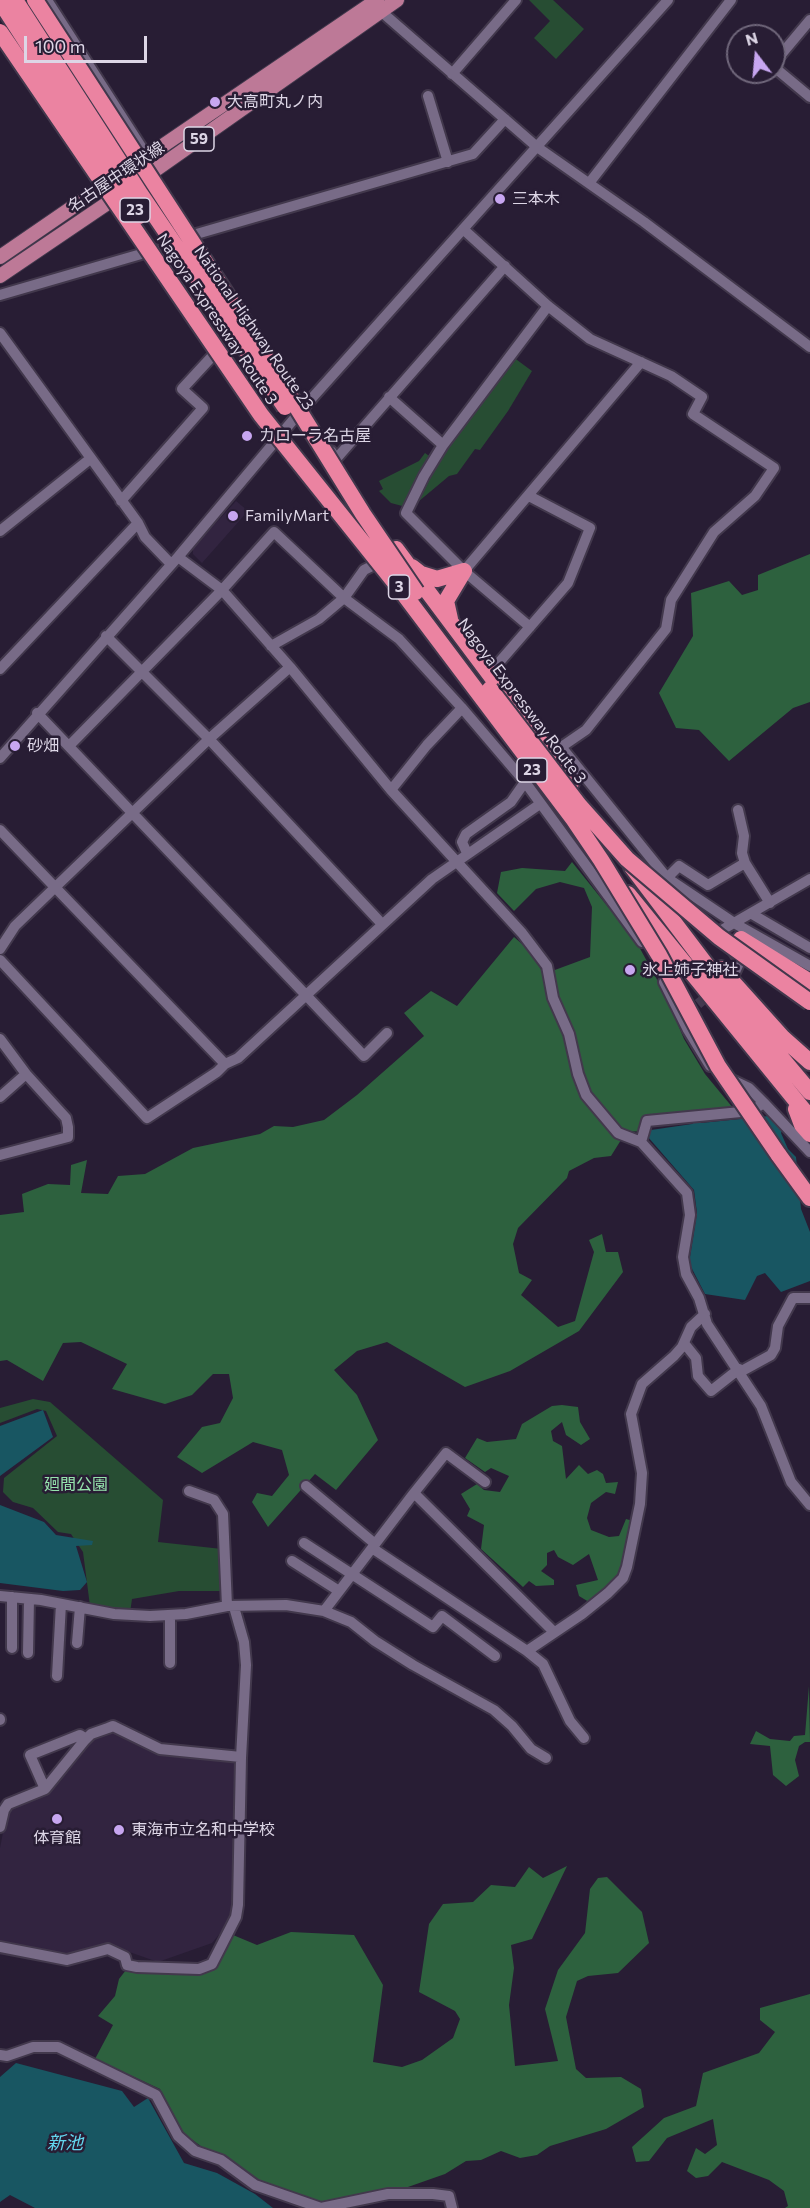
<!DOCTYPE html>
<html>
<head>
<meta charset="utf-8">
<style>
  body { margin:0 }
  #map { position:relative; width:810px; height:2208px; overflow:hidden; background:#281d34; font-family:Commissioner,sans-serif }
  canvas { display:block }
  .north { position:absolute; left:726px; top:24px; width:60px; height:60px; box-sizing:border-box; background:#281d34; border:2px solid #70677b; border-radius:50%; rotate:344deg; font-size:16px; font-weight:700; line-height:24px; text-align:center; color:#ddd6e6 }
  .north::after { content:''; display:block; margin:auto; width:21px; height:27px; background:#c7a6f0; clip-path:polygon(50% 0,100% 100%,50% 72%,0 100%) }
  .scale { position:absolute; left:24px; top:36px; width:123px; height:27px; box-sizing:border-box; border:3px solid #ddd6e6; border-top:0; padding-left:8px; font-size:18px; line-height:21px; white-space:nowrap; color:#ddd6e6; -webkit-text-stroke:4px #281d34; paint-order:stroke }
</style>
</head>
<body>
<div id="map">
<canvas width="810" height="2208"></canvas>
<div class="north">N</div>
<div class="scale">100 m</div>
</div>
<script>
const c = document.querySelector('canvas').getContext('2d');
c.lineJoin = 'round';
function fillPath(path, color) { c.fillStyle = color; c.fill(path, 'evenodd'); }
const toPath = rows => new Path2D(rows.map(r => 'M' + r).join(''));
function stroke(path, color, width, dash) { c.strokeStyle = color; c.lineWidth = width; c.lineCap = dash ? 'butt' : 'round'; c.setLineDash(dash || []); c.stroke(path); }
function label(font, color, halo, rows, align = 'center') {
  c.font = font + ' Commissioner,"Noto Sans JP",sans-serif'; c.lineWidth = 5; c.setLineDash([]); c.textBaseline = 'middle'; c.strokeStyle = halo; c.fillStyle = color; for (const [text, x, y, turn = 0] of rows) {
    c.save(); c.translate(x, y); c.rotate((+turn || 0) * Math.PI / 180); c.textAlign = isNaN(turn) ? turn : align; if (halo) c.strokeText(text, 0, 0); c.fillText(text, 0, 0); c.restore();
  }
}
fillPath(toPath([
  [236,501,248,511,202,563,193,554,193,548],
  [113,1729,159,1753,232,1760,237,1767,233,1903,227,1925,212,1943,158,1962,118,1948,66,1956,0,1944,0,1848,7,1812,46,1792,92,1737]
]), '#322440');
fillPath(toPath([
  [529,0,553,0,584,29,556,59,534,38,550,21],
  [513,357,532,371,508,411,480,450,475,449,457,474,449,476,412,507,426,476],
  [425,453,432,458,406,507,391,503,379,491,383,489,379,481,419,461],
  [33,1399,50,1402,163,1500,158,1542,222,1549,227,1591,179,1591,132,1599,130,1613,90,1606,83,1552,71,1534,58,1532,33,1508,13,1502,3,1492,4,1478,57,1436,46,1411,37,1409,0,1423,0,1408]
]), '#274d33');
fillPath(toPath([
  [810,554,810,702,793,708,729,761,699,730,676,728,659,693,693,636,691,593,729,581,742,595,758,590,758,575],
  [572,862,637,943,667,998,684,1039,705,1074,733,1108,646,1117,642,1131,626,1132,611,1156,594,1158,569,1171,567,1178,518,1228,513,1244,519,1273,532,1280,521,1295,558,1327,575,1321,594,1252,589,1240,602,1234,606,1252,618,1252,623,1272,579,1331,510,1371,465,1387,387,1342,357,1351,334,1370,357,1395,378,1440,336,1490,315,1474,268,1527,252,1502,257,1493,272,1496,289,1475,282,1450,253,1442,202,1473,177,1457,202,1427,220,1423,233,1398,229,1374,213,1374,192,1395,165,1404,112,1389,127,1364,81,1342,63,1343,43,1381,7,1360,0,1361,0,1215,24,1212,22,1194,48,1184,70,1185,71,1165,87,1160,81,1193,108,1194,118,1176,145,1174,193,1148,260,1134,274,1126,293,1127,324,1120,357,1095,424,1036,404,1013,431,991,457,1006,514,937,529,950,544,974,590,957,592,907,584,888,560,882,536,889,514,911,497,893,501,872,522,868,565,871],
  [562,1405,578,1407,580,1422,590,1439,581,1445,566,1435,562,1422,551,1431,553,1441,562,1446,566,1479,579,1465,588,1474,597,1470,603,1474,606,1483,618,1482,615,1494,606,1492,591,1503,587,1518,591,1530,609,1537,619,1536,626,1519,633,1521,619,1576,589,1602,579,1596,576,1585,598,1580,589,1554,573,1565,558,1557,554,1550,547,1553,547,1565,541,1571,554,1580,554,1585,536,1586,529,1581,523,1587,481,1549,484,1525,467,1516,470,1509,461,1494,477,1484,484,1490,500,1492,509,1476,491,1468,485,1472,465,1458,477,1438,487,1442,516,1439,522,1424,552,1406],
  [809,1686,810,1742,805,1742,799,1746,795,1760,799,1776,786,1786,773,1775,770,1746,750,1744,756,1731,770,1739,790,1741,794,1736,805,1735],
  [567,1866,532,1939,511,1945,514,1968,509,2005,515,2066,558,2061,545,2009,558,1970,585,1933,590,1889,598,1878,607,1877,642,1912,649,1943,618,1973,588,1976,577,1981,566,2017,576,2069,586,2078,621,2077,641,2089,644,2107,606,2129,550,2146,537,2155,520,2158,501,2151,481,2160,466,2161,445,2174,388,2194,321,2208,255,2185,184,2134,160,2089,95,2059,113,2025,98,2016,115,1996,119,1979,126,1970,203,1972,233,1935,257,1945,291,1932,354,1935,383,1985,373,2062,402,2067,422,2060,453,2038,460,2019,455,2011,419,1992,429,1924,443,1904,473,1902,491,1885,515,1887,529,1867,543,1878],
  [810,1994,810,2208,785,2208,788,2206,784,2191,769,2180,722,2162,708,2176,696,2178,687,2171,696,2148,705,2154,717,2145,713,2119,667,2138,649,2161,636,2162,632,2147,664,2118,696,2106,703,2073,759,2053,775,2032,760,2020,760,2008]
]), '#2d613e');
fillPath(toPath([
  [769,1116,783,1129,781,1133,788,1149,796,1157,801,1209,810,1232,810,1281,781,1292,765,1273,757,1276,745,1300,705,1294,689,1263,697,1213,694,1190,648,1137,651,1130,692,1124,698,1119,701,1123],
  [43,1410,53,1437,0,1476,0,1426],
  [0,1505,44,1522,56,1535,93,1541,92,1545,76,1546,87,1582,80,1590,63,1591,0,1583],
  [16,2063,122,2091,134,2107,148,2098,184,2163,217,2173,255,2194,273,2208,35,2208,10,2195,0,2202,0,2077]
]), '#185662');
stroke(toPath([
  [698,1004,714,991]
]), '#43394f', 10, [10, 5]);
const minor = toPath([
  [47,0,147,156],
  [376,7,537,147,644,222,810,347],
  [774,63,810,20],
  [774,67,810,97],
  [452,74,516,0],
  [428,96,448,162],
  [590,182,731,0],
  [463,229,548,306,590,339,671,376,702,397,693,414,774,468,755,496,714,532,671,600,666,629,586,730,551,754],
  [193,235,473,154,505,119],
  [0,295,155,250],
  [0,333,138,523,145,537,171,564],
  [389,397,443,445],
  [331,451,336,459,505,266],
  [121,501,203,408,182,389,218,350],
  [0,531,90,459],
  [178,557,222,590,290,667,391,790,522,933,547,966,553,998,569,1034,578,1074,586,1095,618,1133,641,1142,687,1193,690,1215,683,1257,686,1274,699,1298,707,1324,761,1406,791,1482,810,1505],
  [464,571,641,362],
  [530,627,464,571,406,513,424,476,443,445,548,306],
  [106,636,209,739,382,924],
  [271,646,319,619,344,598,364,570,376,564],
  [0,669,138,523],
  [489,674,568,583,590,528,529,496],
  [37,713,364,1056,387,1033],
  [69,746,222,590,274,532,344,598,399,639,462,708,525,782,642,942],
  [562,748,667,878,734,923,810,966],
  [0,758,178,557,304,407,668,0],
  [391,790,427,745,462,708],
  [738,810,744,836,742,853,745,863,770,903],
  [0,830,225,1064],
  [467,853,462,842,466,834,511,802,525,782],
  [667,878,679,866,708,885,745,863],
  [752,914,810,948],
  [0,949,15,926,209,739,290,667],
  [0,960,147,1118,217,1072,225,1064,238,1058,432,879,540,804],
  [735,972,740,961,720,931,810,879],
  [664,982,688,1030,710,1066],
  [0,1039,26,1074,66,1118,68,1127,68,1137,0,1155],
  [728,1078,749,1088,764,1103],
  [0,1097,26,1074],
  [641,1142,647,1121,751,1111,764,1103,810,1152],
  [684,1343,696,1358,698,1376,711,1391,739,1369],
  [740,1372,771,1355,775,1348,778,1326,793,1298,810,1298],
  [306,1486,374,1543],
  [189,1491,214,1500,223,1514,227,1606],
  [414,1493,446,1453,485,1482],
  [304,1543,433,1627,442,1616,495,1656],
  [372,1548,527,1651,582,1614,608,1593,623,1578,627,1567,640,1504,642,1473,631,1414,642,1384,674,1356,682,1347,691,1327,705,1314],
  [292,1561,339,1591],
  [0,1596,41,1600,114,1614,150,1616,186,1614,227,1606,286,1605,324,1611,351,1622,375,1641,413,1665,494,1710,512,1726,531,1749,546,1758],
  [324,1611,414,1493,554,1632],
  [77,1643,80,1607],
  [12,1648,12,1597],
  [527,1651,543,1664,570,1721,584,1738],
  [28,1653,29,1599],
  [170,1663,170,1615],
  [57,1676,61,1604],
  [0,1719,0,1720],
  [45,1789,30,1755,80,1735,86,1739],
  [0,1827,4,1810,8,1804,45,1789,84,1741,91,1734,108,1728,113,1726,160,1749,241,1757],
  [0,1947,67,1960,108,1949,125,1957,127,1965,137,1967,199,1969,212,1964,236,1917,238,1905,241,1758,246,1665,244,1642,234,1607],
  [0,2055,7,2056,33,2047,58,2047,156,2095,178,2136,195,2151,221,2160,255,2185,321,2208,388,2194,433,2194,449,2196,452,2208]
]);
const major = toPath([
  [133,166,377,0],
  [141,180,397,0],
  [0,257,112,180],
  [0,276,121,194]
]);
const highway = toPath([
  [27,4,58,50],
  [396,549,571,783],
  [412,567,421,574,437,579,464,571],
  [450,619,446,601,464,571],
  [632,867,732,999,810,1092],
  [628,894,810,1118],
  [741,939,810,982],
  [721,969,783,1038,810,1062],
  [796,1109,802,1125,810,1134],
  [778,1154,810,1198]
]);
stroke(minor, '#42384c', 14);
stroke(major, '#42384c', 16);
stroke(highway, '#42384c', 20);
stroke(minor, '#786b87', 10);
stroke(major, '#bd7997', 14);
stroke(highway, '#eb83a1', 16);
const highwayBridge = toPath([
  [15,0,141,195,285,407],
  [35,0,246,325,363,514,416,592],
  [0,1,139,216],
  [0,32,261,415,400,589,574,820,601,860,659,955,718,1066,778,1154],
  [490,689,579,805,627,859,719,937,810,1002]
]);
stroke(highwayBridge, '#42384c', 20, []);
stroke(highwayBridge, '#eb83a1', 16);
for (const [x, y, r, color] of [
  [215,102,6,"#c7a6f0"],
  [500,199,6,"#c7a6f0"],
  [247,436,6,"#c7a6f0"],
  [233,516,6,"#c7a6f0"],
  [15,746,6,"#c7a6f0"],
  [630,970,6,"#c7a6f0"],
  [57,1819,6,"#c7a6f0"],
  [119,1830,6,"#c7a6f0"]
]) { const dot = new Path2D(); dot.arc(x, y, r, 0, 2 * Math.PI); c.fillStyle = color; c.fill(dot); stroke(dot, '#281d34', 2); }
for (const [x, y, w] of [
  [199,139,30],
  [135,210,30],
  [399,587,21],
  [532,770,30]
]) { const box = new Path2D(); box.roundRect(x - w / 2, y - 12, w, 24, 4.5); c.fillStyle = '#281d34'; c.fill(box); stroke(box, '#ddd6e6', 1.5); }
label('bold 15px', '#ddd6e6', null, [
  ["59",199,139],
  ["23",135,210],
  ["3",399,587],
  ["23",532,770]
]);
label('16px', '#ddd6e6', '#281d34', [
  ["大高町丸ノ内",227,102],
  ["三本木",512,199],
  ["カローラ名古屋",259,436],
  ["FamilyMart",245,516],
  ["砂畑",27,746],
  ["氷上姉子神社",642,970],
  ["東海市立名和中学校",131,1830],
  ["体育館",57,1838,"center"]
], 'left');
label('16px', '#ddd6e6', '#281d34', [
  ["名古屋中環状線",116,177,-34],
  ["Nagoya Expressway Route 3",217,319,56],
  ["National Highway Route 23",254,328,55],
  ["Nagoya Expressway Route 3",522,701,53]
]);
label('16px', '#95e3ac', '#281d34', [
  ["廻間公園",76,1485]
]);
label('italic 18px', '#63d7ef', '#281d34', [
  ["新池",65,2143]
]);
</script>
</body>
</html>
